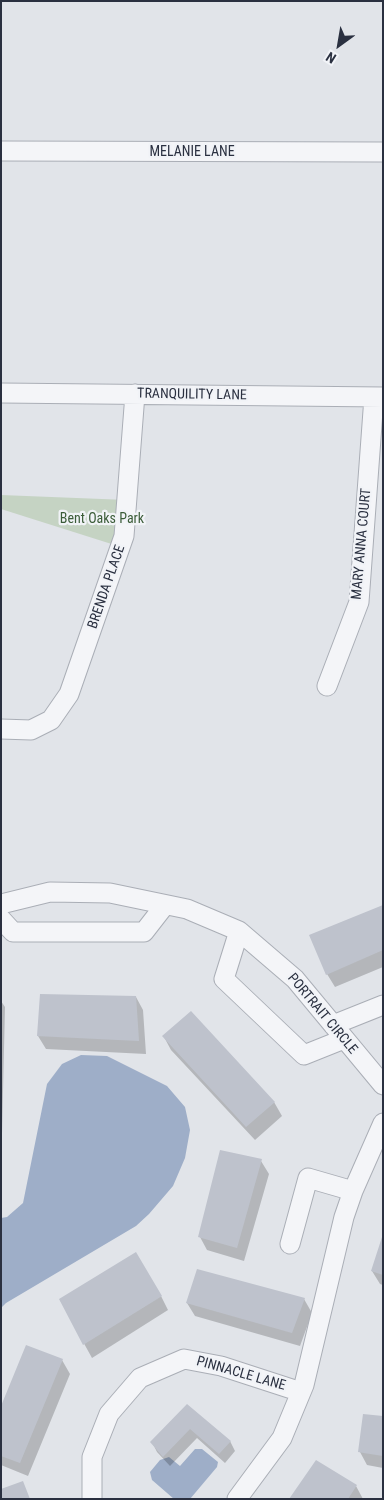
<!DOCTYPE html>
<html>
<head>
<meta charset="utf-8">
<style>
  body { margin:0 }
  #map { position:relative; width:384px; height:1500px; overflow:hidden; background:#e1e4e9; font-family:"Roboto Condensed",sans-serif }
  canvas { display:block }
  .frame { position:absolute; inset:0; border:2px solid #2a3040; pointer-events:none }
  .north { position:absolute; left:314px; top:20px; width:50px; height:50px; -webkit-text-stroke:4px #f1f3f7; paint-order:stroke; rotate:212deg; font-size:14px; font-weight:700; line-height:20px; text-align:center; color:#2a3040 }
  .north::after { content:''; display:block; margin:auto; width:18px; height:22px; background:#2a3040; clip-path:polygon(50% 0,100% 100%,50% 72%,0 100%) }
</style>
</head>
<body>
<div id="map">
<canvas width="384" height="1500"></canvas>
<div class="frame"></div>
<div class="north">N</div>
</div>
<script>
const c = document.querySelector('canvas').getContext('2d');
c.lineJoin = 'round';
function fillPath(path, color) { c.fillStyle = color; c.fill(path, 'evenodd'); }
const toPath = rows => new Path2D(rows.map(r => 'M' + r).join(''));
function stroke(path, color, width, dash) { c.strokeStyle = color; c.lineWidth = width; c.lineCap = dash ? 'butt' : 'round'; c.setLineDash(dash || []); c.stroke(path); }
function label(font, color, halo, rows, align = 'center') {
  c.font = font + ' "Roboto Condensed",sans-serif'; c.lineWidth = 4.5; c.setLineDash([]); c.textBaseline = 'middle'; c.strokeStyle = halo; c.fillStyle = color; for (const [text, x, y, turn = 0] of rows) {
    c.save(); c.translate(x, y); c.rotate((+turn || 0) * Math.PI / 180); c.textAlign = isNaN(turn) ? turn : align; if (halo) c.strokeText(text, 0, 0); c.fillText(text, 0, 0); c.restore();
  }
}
fillPath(toPath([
  [1,495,127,500,121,547,1,509]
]), '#c5d3c3');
fillPath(toPath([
  [81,1055,107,1056,167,1086,185,1107,190,1130,185,1158,173,1186,149,1214,136,1226,6,1303,1,1308,1,1218,7,1217,23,1203,47,1084,62,1064],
  [195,1449,202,1449,218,1462,217,1467,190,1499,174,1499,152,1480,150,1472,160,1460,169,1457,180,1466]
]), '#9eaec8');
fillPath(toPath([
  [383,907,383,967,335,987,327,974],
  [136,997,143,1010,146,1054,46,1049,38,1036],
  [1,1001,5,1007,2,1134,1,1134],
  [164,1037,274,1102,282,1116,255,1140,171,1050],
  [261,1161,269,1174,244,1261,207,1250,200,1237],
  [383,1240,383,1285,380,1284,372,1271],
  [161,1296,168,1310,92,1358,60,1300],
  [304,1299,312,1313,300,1346,195,1316,187,1303],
  [62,1360,70,1374,28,1476,1,1465,1,1410],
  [187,1406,230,1441,235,1451,225,1463,197,1438,170,1466,157,1452,152,1442],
  [383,1417,383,1468,367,1465,360,1452],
  [356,1486,363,1499,291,1499]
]), '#0003');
fillPath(toPath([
  [383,905,383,950,326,975,309,935],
  [40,994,136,996,139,1041,37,1036],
  [191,1011,275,1102,246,1127,162,1036],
  [220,1150,262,1159,237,1248,198,1237],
  [382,1237,383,1237,383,1275,371,1271],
  [136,1252,162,1296,83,1345,59,1299],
  [197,1269,305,1298,292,1333,186,1303],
  [26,1345,63,1359,20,1463,1,1456,1,1406],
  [187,1404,231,1441,219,1454,190,1429,163,1457,150,1442],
  [363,1414,383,1416,383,1456,358,1452],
  [316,1460,357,1485,348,1499,289,1499],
  [23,1481,30,1499,1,1499,1,1489]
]), '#bec2cc');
const minor = toPath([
  [1,151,383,152],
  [1,393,383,397],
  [327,686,359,602,374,397],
  [1,729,31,730,51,720,69,694,124,536,135,394],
  [1,904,50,892,110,893,187,909,239,931,295,979,383,1085],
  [1,919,13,932,144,932,165,905],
  [239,931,224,979,304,1055,344,1039],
  [333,1025,383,1005],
  [290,1244,308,1178,353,1191],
  [92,1499,92,1457,109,1414,140,1378,184,1359,221,1366,301,1392],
  [237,1499,282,1438,304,1385,344,1217,353,1191,383,1123]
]);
stroke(minor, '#aaaeb6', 21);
stroke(minor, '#f4f5f8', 19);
label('14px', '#2a3040', '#f1f3f7', [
  ["MELANIE LANE",192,152],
  ["TRANQUILITY LANE",192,395,1],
  ["MARY ANNA COURT",362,544,-85],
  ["BRENDA PLACE",107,587,-71],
  ["PORTRAIT CIRCLE",322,1014,50],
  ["PINNACLE LANE",241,1374,16]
]);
label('14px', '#3b5c38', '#f1f3f7', [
  ["Bent Oaks Park",102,519]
]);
</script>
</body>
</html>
